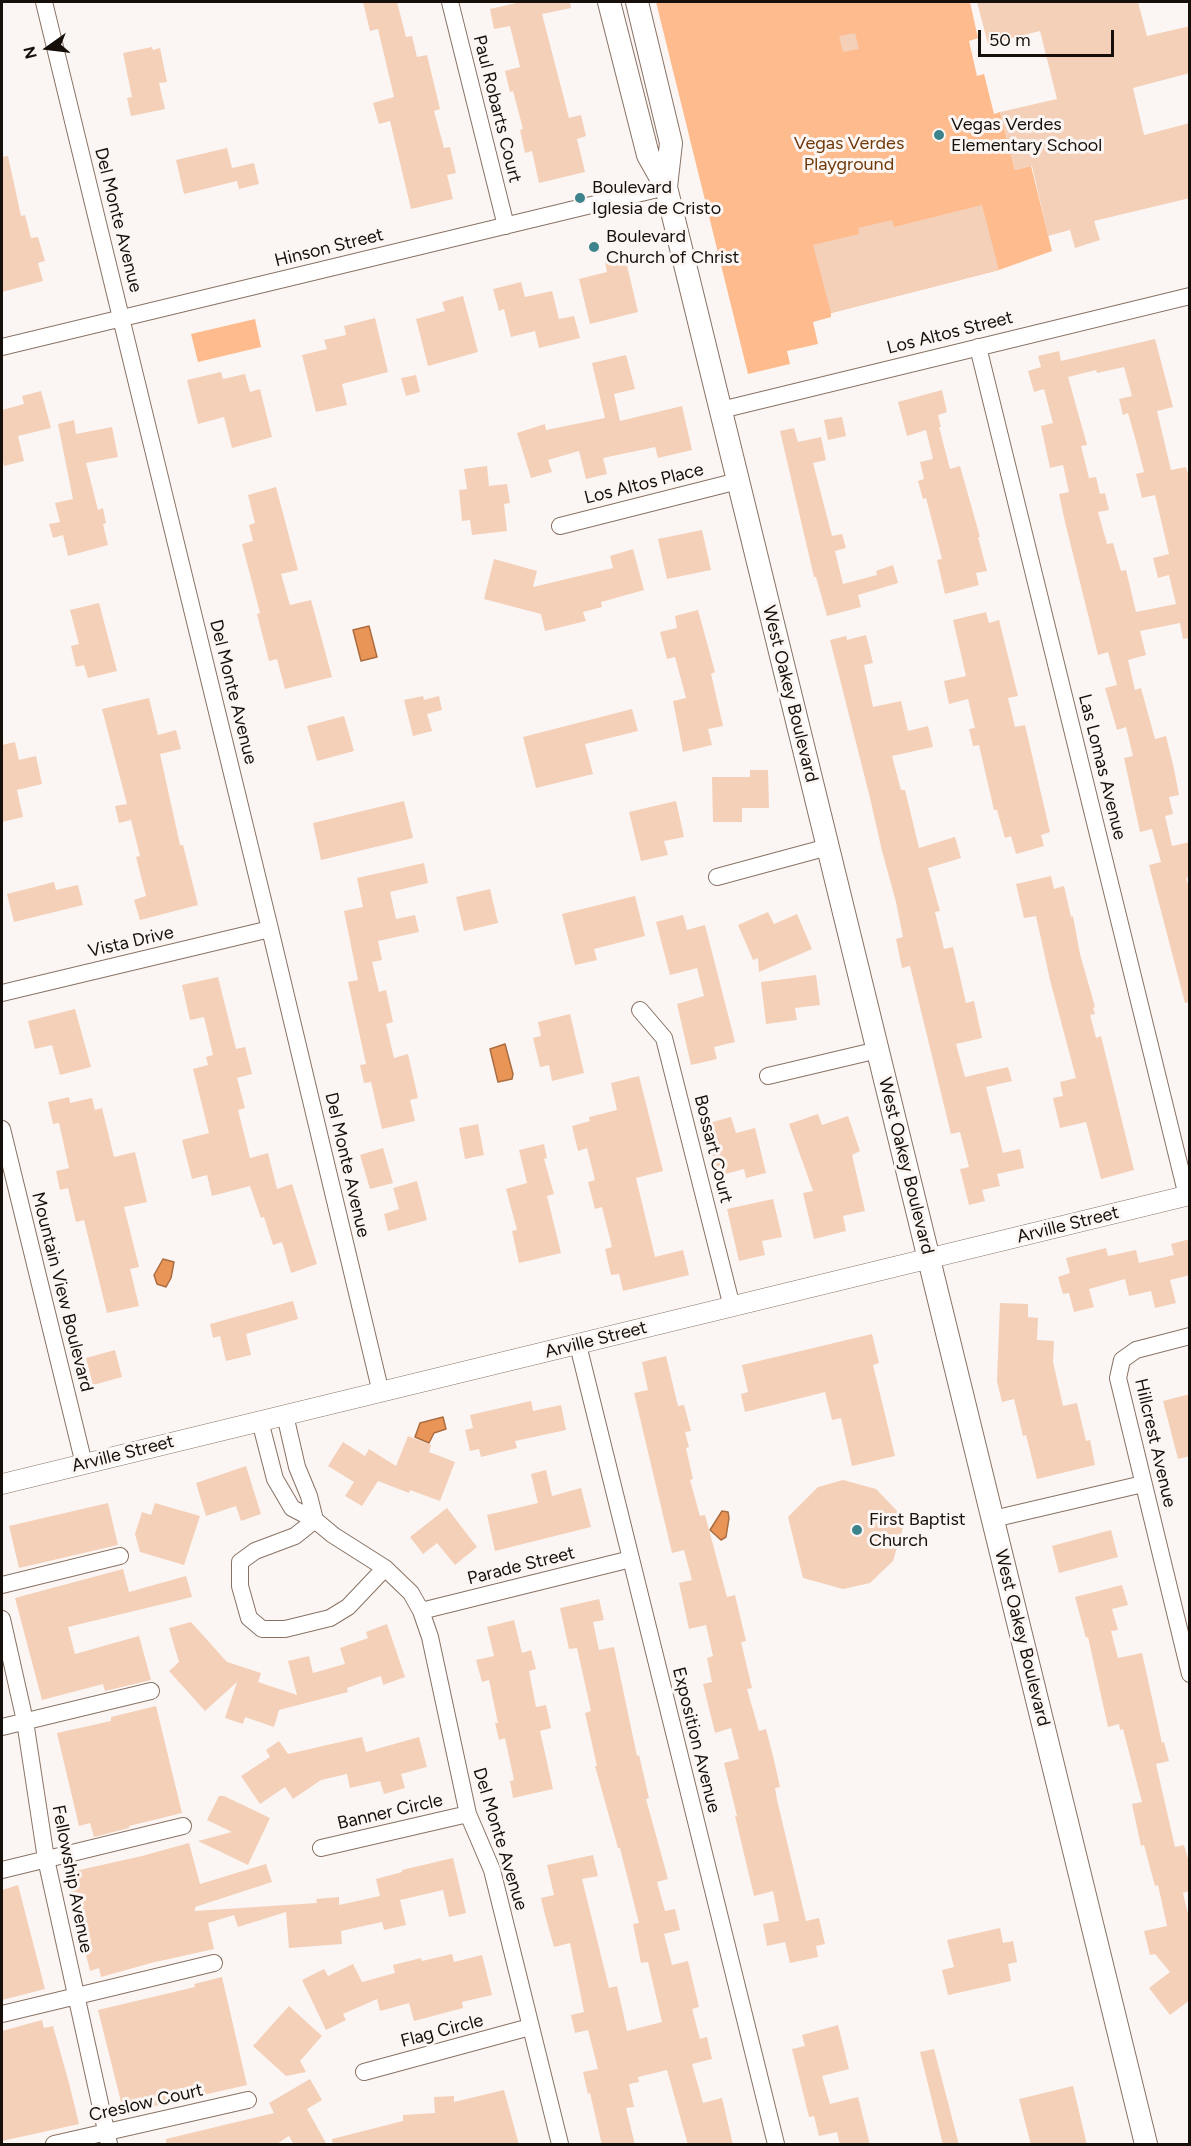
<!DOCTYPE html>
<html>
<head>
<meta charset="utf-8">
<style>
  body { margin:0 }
  #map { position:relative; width:1191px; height:2146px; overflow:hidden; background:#fbf6f3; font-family:Figtree,sans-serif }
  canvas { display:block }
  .frame { position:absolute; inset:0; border:3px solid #170f09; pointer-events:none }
  .north { position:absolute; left:18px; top:18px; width:60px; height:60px; -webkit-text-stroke:4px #fbf6f3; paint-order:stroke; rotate:256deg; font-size:16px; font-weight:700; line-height:24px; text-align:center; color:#170f09 }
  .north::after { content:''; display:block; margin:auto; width:21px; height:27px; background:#170f09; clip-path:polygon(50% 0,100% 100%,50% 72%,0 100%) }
  .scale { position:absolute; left:978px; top:30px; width:136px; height:27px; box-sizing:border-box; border:3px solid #170f09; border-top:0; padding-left:8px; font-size:18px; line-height:21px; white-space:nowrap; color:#170f09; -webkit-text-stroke:4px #fbf6f3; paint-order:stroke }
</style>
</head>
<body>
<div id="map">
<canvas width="1191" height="2146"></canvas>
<div class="frame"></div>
<div class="north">N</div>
<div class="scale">50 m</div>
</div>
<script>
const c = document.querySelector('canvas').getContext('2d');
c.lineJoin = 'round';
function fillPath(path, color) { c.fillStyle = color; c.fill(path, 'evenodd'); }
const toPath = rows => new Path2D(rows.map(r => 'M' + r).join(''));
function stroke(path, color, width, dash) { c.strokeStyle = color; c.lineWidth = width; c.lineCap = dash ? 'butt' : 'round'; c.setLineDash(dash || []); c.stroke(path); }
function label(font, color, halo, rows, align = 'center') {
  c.font = font + ' Figtree,sans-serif'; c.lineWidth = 6; c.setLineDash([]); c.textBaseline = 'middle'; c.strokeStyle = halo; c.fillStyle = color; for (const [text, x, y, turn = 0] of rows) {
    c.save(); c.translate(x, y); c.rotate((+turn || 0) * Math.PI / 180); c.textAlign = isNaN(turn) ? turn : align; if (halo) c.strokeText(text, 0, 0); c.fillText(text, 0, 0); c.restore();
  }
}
fillPath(toPath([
  [656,2,970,2,978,38,969,41,977,76,984,74,994,114,1000,112,1015,170,1031,166,1052,251,999,270,831,313,831,317,813,322,818,344,787,351,790,364,748,374],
  [255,319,261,347,198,362,191,334]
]), '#febb8e');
const water = toPath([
  [369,626,377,657,361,661,353,630,369,626],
  [505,1044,513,1074,512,1079,498,1082,490,1049,505,1044],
  [163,1259,174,1262,171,1278,166,1287,157,1284,154,1275,163,1259],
  [443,1417,446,1429,434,1433,429,1443,415,1437,420,1423,443,1417],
  [722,1511,728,1512,729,1518,726,1537,721,1540,710,1530,722,1511]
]);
fillPath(water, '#ea9558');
stroke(water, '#ab6d40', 1.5);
fillPath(toPath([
  [363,2,397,2,406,37,412,36,417,57,427,55,440,109,434,111,444,148,450,147,456,173,447,175,453,199,411,209,390,121,379,124,373,103,394,97,378,29,370,31],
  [521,2,570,2,571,8,542,14,569,118,581,115,586,136,577,139,585,172,539,183,532,151,525,153,520,130,523,129,513,91,510,92,505,71,520,67,510,26,494,29,490,9],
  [977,2,1138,2,1147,36,1190,26,1190,73,1133,88,1144,135,1190,123,1190,198,1094,221,1100,240,1075,248,1070,230,1048,236,1032,166,1015,170,1000,112,1057,99,1040,31,988,44],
  [855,33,859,49,843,52,839,36],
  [152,47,153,50,160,48,167,82,159,83,165,109,131,116,127,98,132,97,123,53],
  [227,148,232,168,254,163,259,184,239,189,237,181,184,194,176,160],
  [8,156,21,216,25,215,31,238,38,237,45,261,38,263,43,281,2,292,2,157],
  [982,205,999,270,831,313,813,245,859,234,858,228,892,220,894,227],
  [625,257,638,312,590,324,579,279,607,272,605,262],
  [521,282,525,297,552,291,559,319,574,316,580,338,539,348,535,331,511,337,504,309,499,311,493,289],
  [463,296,478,352,428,366,416,319,445,311,442,302],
  [375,318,388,372,342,384,347,405,316,412,302,355,327,349,324,340,346,335,344,326],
  [1155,339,1173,407,1157,411,1171,470,1186,467,1190,481,1190,638,1183,639,1180,623,1140,631,1146,655,1128,660,1135,690,1141,688,1155,739,1166,736,1174,769,1179,795,1169,797,1173,814,1165,816,1172,846,1190,842,1190,877,1186,878,1190,891,1190,1002,1185,1003,1149,865,1161,862,1152,829,1140,832,1124,758,1133,756,1126,727,1117,730,1105,688,1117,685,1108,652,1098,655,1065,522,1059,494,1069,492,1063,465,1050,468,1041,426,1053,423,1044,389,1034,392,1028,371,1041,367,1038,356,1059,351,1061,361],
  [1124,367,1132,396,1119,399,1123,415,1128,413,1137,445,1144,472,1136,474,1142,498,1155,495,1169,554,1153,558,1158,578,1169,575,1176,604,1136,612,1126,570,1121,571,1113,543,1107,544,1098,512,1109,510,1105,493,1100,494,1096,477,1089,478,1081,446,1087,445,1068,377,1096,370,1097,373],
  [626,355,635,389,614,394,620,421,682,406,692,450,658,458,655,447,603,458,607,474,586,479,579,451,548,460,552,472,531,478,517,433,545,424,546,430,605,418,592,363],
  [221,372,223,379,245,374,250,392,260,389,272,437,232,448,224,417,198,424,187,380],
  [416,375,420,392,406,396,401,378],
  [942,390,947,412,938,415,941,427,939,427,950,469,960,466,980,537,978,537,987,571,976,573,979,585,945,594,937,560,942,559,926,498,923,499,918,481,924,479,920,462,933,459,926,430,907,436,898,402],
  [41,391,51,428,18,436,24,461,4,466,2,455,2,410,24,404,22,396],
  [842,417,846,436,828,440,824,420],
  [74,420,76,434,112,427,118,457,86,463,98,510,103,508,106,523,103,524,108,545,68,556,63,535,53,538,49,524,60,522,55,503,73,499,58,424],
  [794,428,798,442,821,437,826,460,813,463,832,536,842,534,846,548,835,551,843,584,877,575,876,571,893,565,898,583,858,595,861,607,827,616,816,577,814,577,780,431],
  [487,466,489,486,507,484,510,503,504,504,507,531,472,535,470,520,462,521,459,490,467,489,464,469],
  [276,487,298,570,281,574,290,605,311,600,332,677,285,689,277,659,269,661,257,614,260,613,242,544,253,541,249,525,255,523,248,495],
  [702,530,711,570,667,579,658,539],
  [633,549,644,590,601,602,602,607,583,612,586,621,545,631,541,614,484,599,494,559,537,571,533,587,613,568,610,556],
  [99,603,117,671,88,678,84,665,76,667,71,646,79,644,70,610],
  [698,610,715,672,711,674,723,726,708,729,712,745,683,752,673,701,686,698,675,657,667,659,660,632,677,628,675,616],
  [986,612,989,623,999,620,1018,696,1008,698,1015,727,1025,725,1050,832,1041,835,1044,846,1016,854,1011,836,1005,838,997,810,994,810,979,745,973,746,969,729,975,728,968,699,949,704,944,681,966,676,953,620],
  [866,635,873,663,864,665,873,707,901,701,908,731,928,726,933,747,892,756,901,790,905,790,919,848,955,837,961,858,928,868,940,911,935,912,944,949,953,947,966,1003,974,1001,982,1038,956,1044,965,1077,1008,1067,1012,1081,986,1087,1003,1153,1020,1149,1024,1168,997,1174,1000,1186,982,1190,985,1201,969,1205,960,1169,969,1167,960,1132,951,1134,910,966,902,968,896,939,903,937,896,902,882,851,870,798,830,640,846,636,847,640],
  [423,696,424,700,439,696,442,710,427,714,432,731,413,736,404,700],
  [149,698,158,735,176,730,181,749,160,754,180,845,183,845,198,905,140,920,134,900,146,896,136,857,140,856,131,820,119,823,115,806,127,804,102,709],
  [632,709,638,731,585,744,593,774,536,788,523,737],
  [344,716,354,751,317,761,307,726],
  [15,742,19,760,36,756,42,784,17,790,23,817,2,822,2,745],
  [750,770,768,770,769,808,742,808,742,822,713,822,712,777,750,777],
  [404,801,413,838,321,860,313,823],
  [676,801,684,837,664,841,668,855,641,861,629,812],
  [424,863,428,883,390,892,396,919,415,915,419,932,378,941,382,960,372,962,379,992,386,990,393,1022,386,1024,394,1058,408,1054,418,1098,410,1100,415,1121,382,1129,371,1082,364,1083,360,1065,366,1064,348,982,358,980,344,911,363,907,357,878],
  [1051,876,1054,889,1064,886,1071,917,1073,916,1080,954,1095,1007,1093,1008,1095,1014,1090,1015,1096,1038,1101,1036,1134,1170,1101,1179,1086,1122,1060,1128,1053,1098,1063,1096,1060,1082,1076,1078,1050,980,1036,916,1024,918,1016,884],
  [54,882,56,890,78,885,83,905,14,922,7,894],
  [490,889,498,923,464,931,456,897],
  [635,896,645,936,594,949,597,960,575,965,562,914],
  [768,912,774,924,797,914,812,949,759,972,758,958,753,960,738,925],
  [683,915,687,930,705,925,735,1042,714,1047,717,1059,691,1065,677,1004,704,996,697,968,670,975,656,922],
  [816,975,820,1005,795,1008,797,1020,766,1024,761,982],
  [218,977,236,1049,245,1047,252,1074,237,1078,245,1108,238,1110,250,1158,268,1153,277,1189,292,1184,317,1264,291,1273,282,1242,273,1245,264,1217,261,1218,250,1186,212,1196,207,1175,192,1179,182,1140,209,1133,193,1069,208,1065,206,1057,213,1055,204,1017,190,1020,182,985],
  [75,1009,91,1067,60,1075,52,1045,35,1049,28,1021],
  [570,1014,584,1073,552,1081,549,1065,540,1067,533,1038,541,1036,538,1022],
  [639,1076,663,1171,636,1178,655,1257,683,1250,689,1275,623,1291,619,1274,611,1275,605,1249,612,1247,602,1207,595,1209,588,1182,595,1180,587,1148,578,1151,572,1126,590,1121,589,1117,617,1110,611,1083],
  [69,1097,70,1103,92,1098,95,1110,102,1108,114,1157,135,1152,147,1202,124,1207,139,1267,130,1269,139,1306,107,1313,84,1220,76,1222,68,1188,60,1190,56,1171,69,1168,59,1123,53,1124,48,1102],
  [818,1114,822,1125,848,1116,860,1151,852,1155,865,1211,843,1216,846,1231,814,1239,803,1193,813,1191,789,1124],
  [731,1117,736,1133,755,1128,766,1173,746,1178,744,1169,718,1176,705,1124],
  [478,1124,484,1155,465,1159,459,1128],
  [544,1144,547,1158,544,1159,554,1194,547,1196,561,1253,519,1263,512,1231,517,1230,506,1189,527,1183,519,1150],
  [383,1148,393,1183,370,1189,360,1155],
  [417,1181,427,1220,388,1231,384,1214,399,1209,393,1188],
  [773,1199,782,1237,762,1241,765,1255,739,1261,727,1209],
  [1190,1239,1190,1275,1170,1280,1176,1303,1155,1308,1151,1291,1129,1296,1125,1279,1089,1289,1094,1307,1074,1312,1069,1293,1063,1294,1058,1277,1070,1273,1066,1258,1106,1248,1108,1256,1136,1250,1139,1263,1174,1255,1171,1244],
  [293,1301,298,1319,246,1334,251,1355,226,1361,220,1336,213,1338,210,1324],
  [1000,1303,1028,1304,1028,1317,1038,1318,1037,1340,1054,1341,1053,1362,1063,1406,1077,1403,1086,1441,1090,1440,1095,1465,1037,1479,1026,1435,1023,1436,1014,1399,1002,1402,997,1381],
  [872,1334,879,1363,873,1365,895,1456,852,1466,841,1418,832,1420,825,1392,745,1412,741,1394,748,1392,742,1365],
  [115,1350,122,1377,93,1385,86,1358],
  [666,1356,678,1406,684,1405,691,1431,685,1432,689,1447,686,1448,693,1479,690,1480,700,1516,705,1515,727,1597,735,1595,746,1641,741,1642,752,1688,747,1689,759,1731,766,1729,774,1760,780,1787,775,1788,777,1800,806,1921,819,1918,825,1944,816,1946,818,1957,790,1963,785,1942,767,1946,763,1924,779,1921,773,1891,754,1896,735,1816,737,1816,724,1763,739,1759,731,1728,715,1733,703,1684,712,1682,707,1658,713,1656,706,1625,689,1629,679,1583,692,1580,684,1550,672,1553,634,1393,648,1390,642,1362],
  [1190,1394,1190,1456,1178,1459,1163,1401],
  [531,1401,533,1411,561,1405,566,1430,515,1441,517,1448,481,1457,479,1449,470,1451,465,1430,473,1428,470,1415],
  [408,1436,431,1445,429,1452,455,1462,440,1501,410,1490,409,1493,378,1481,362,1506,345,1496,354,1482,328,1466,343,1442,365,1456,369,1449,396,1466],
  [246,1466,261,1514,241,1521,236,1506,206,1516,196,1483],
  [546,1470,552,1496,581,1488,591,1527,495,1551,487,1515,538,1503,531,1474],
  [843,1480,876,1489,901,1515,904,1524,893,1561,870,1583,843,1589,803,1578,788,1517,818,1487],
  [108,1503,118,1545,19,1568,9,1526],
  [155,1503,200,1516,184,1565,140,1552,135,1534,142,1512,151,1515],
  [447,1508,477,1547,455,1565,437,1543,423,1554,410,1537],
  [1111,1530,1118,1557,1059,1573,1052,1546],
  [123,1569,129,1592,186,1576,192,1597,68,1627,75,1654,139,1636,151,1680,105,1691,103,1684,42,1700,15,1598],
  [1122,1585,1128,1605,1112,1609,1118,1630,1111,1631,1118,1658,1142,1653,1162,1743,1164,1742,1169,1761,1156,1764,1175,1847,1184,1845,1190,1866,1190,1891,1183,1893,1190,1922,1190,2000,1170,2015,1149,1988,1170,1972,1155,1954,1150,1955,1144,1931,1167,1926,1158,1885,1155,1886,1144,1845,1141,1846,1132,1804,1142,1802,1123,1729,1120,1730,1119,1724,1108,1727,1088,1637,1086,1638,1075,1597],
  [599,1599,604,1620,593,1622,599,1650,614,1647,637,1756,639,1755,649,1798,646,1799,668,1879,657,1882,665,1911,675,1909,680,1930,664,1934,672,1965,688,1961,699,2007,692,2009,700,2039,707,2037,712,2059,692,2064,703,2103,722,2098,733,2145,688,2145,667,2070,638,2077,639,2082,629,2084,634,2107,626,2108,635,2145,602,2145,590,2093,588,2094,583,2072,598,2069,588,2030,575,2033,571,2015,584,2012,570,1943,554,1947,545,1915,541,1898,554,1895,547,1865,593,1855,598,1876,582,1879,609,1988,617,1986,627,2031,662,2022,648,1962,641,1963,633,1924,639,1923,620,1848,618,1848,595,1766,597,1766,585,1713,591,1711,577,1648,569,1649,560,1608],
  [514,1620,522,1653,531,1650,536,1669,529,1671,536,1707,546,1705,551,1728,540,1731,553,1789,513,1798,510,1781,514,1780,505,1738,499,1740,495,1723,498,1723,489,1680,482,1682,476,1660,494,1656,487,1627],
  [191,1622,227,1662,261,1673,258,1682,297,1695,288,1661,309,1656,313,1673,345,1664,340,1648,368,1638,366,1632,387,1624,405,1677,383,1685,381,1676,347,1688,348,1692,279,1710,274,1727,245,1717,243,1724,225,1718,237,1682,205,1711,169,1671,179,1662,169,1628],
  [156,1706,182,1813,129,1826,129,1828,94,1837,90,1823,79,1826,57,1733,111,1721,111,1717],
  [362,1737,366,1752,419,1737,427,1767,401,1774,405,1788,384,1794,380,1781,350,1788,347,1774,321,1780,293,1799,285,1787,260,1804,241,1776,270,1757,266,1750,279,1741,288,1754],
  [219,1796,224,1796,270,1818,248,1865,198,1841,232,1832,207,1820],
  [189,1843,200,1884,266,1864,272,1882,195,1907,195,1911,317,1903,316,1899,339,1897,339,1905,380,1896,376,1879,402,1872,402,1870,453,1858,466,1913,449,1917,443,1890,400,1900,406,1925,384,1930,382,1922,341,1931,342,1944,289,1948,286,1912,238,1927,234,1915,208,1923,214,1949,151,1963,101,1977,99,1968,90,1971,66,1873,142,1856],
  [18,1885,45,1989,2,2000,2,1890],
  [1000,1928,1003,1943,1013,1941,1017,1962,1008,1964,1011,1981,948,1995,942,1970,954,1967,947,1940],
  [452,1954,454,1962,482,1955,492,1995,462,2002,463,2008,414,2021,409,2003,380,2011,377,1999,343,2014,346,2020,326,2030,302,1980,324,1969,328,1976,353,1964,362,1982,395,1973,393,1965,421,1958,422,1961],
  [222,1977,247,2085,138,2110,137,2103,122,2106,98,2010,195,1987,194,1984],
  [289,2006,322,2036,300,2061,306,2072,286,2076,253,2046],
  [42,2020,44,2028,53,2026,69,2083,79,2124,2,2141,2,2031],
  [838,2025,849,2069,822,2076,830,2104,858,2097,870,2145,840,2145,837,2132,819,2136,814,2116,809,2117,792,2049,805,2046,802,2035],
  [934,2049,959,2145,943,2145,920,2052],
  [310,2079,322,2100,307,2109,327,2145,294,2145,289,2136,275,2145,166,2145,166,2139,274,2113,269,2103],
  [1073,2086,1087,2145,1031,2145,1019,2099],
  [504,2090,519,2145,333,2145,332,2139,403,2121,403,2115,435,2113,434,2097,454,2096,454,2102]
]), '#f4d0b9');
const minor = toPath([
  [44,2,270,929,381,1393],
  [450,2,506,226],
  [2,347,666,187],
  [978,347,1187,1196],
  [721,410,1190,296],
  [560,526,738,481],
  [717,877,828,847],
  [2,993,270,929],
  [640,1010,664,1038,732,1307],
  [768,1076,878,1050],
  [2,1129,84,1464],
  [1190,1336,1136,1350,1122,1360,1118,1378,1190,1674],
  [578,1345,776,2144],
  [285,1415,297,1467,309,1496,315,1520],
  [260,1421,275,1479,292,1508,315,1520,333,1535,385,1568,411,1593,421,1611,430,1637,468,1814,492,1870,560,2144],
  [993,1519,1143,1484],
  [315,1520,295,1536,255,1551,240,1562,240,1586,249,1618,262,1629,285,1629,330,1618,348,1607,385,1568],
  [2,1585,120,1556],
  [421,1611,631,1559],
  [2,1619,25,1721,46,1859,109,2144],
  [2,1727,151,1691],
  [321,1848,468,1814],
  [2,1870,183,1826],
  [2,2014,214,1963],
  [364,2072,530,2027],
  [54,2144,248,2100]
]);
const tertiary = toPath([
  [2,1484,1190,1195]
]);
const secondary = toPath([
  [609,2,648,155,666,187,1146,2144],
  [637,2,671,143,666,187]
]);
stroke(minor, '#897264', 18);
stroke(tertiary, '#897264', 21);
stroke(secondary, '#897264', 24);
stroke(minor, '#fff', 16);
stroke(tertiary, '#fff', 20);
stroke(secondary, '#fff', 22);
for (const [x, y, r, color] of [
  [939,135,6,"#3c838b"],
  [580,198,6,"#3c838b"],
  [594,247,6,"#3c838b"],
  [857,1530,6,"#3c838b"]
]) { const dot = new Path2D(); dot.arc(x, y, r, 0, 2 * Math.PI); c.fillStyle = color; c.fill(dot); stroke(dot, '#fbf6f3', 2); }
label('18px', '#170f09', '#fbf6f3', [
  ["Paul Robarts Court",497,109,76],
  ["Del Monte Avenue",118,220,76],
  ["Hinson Street",329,248,-14],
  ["Los Altos Street",950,333,-14],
  ["Los Altos Place",644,484,-14],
  ["Del Monte Avenue",233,692,76],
  ["West Oakey Boulevard",790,694,76],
  ["Las Lomas Avenue",1102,767,76],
  ["Vista Drive",131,942,-13],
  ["Bossart Court",713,1149,76],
  ["Del Monte Avenue",347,1165,77],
  ["West Oakey Boulevard",906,1166,76],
  ["Arville Street",1068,1225,-14],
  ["Mountain View Boulevard",62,1292,76],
  ["Arville Street",596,1340,-14],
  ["Hillcrest Avenue",1155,1443,77],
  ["Arville Street",123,1454,-14],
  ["Parade Street",521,1566,-14],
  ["West Oakey Boulevard",1022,1638,76],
  ["Exposition Avenue",696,1740,76],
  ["Banner Circle",390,1812,-13],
  ["Del Monte Avenue",500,1839,73],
  ["Fellowship Avenue",72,1879,79],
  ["Flag Circle",442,2031,-15],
  ["Creslow Court",146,2103,-13]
]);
label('18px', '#170f09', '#fbf6f3', [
  ["Vegas Verdes",951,125],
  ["Elementary School",951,146],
  ["Boulevard",592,188],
  ["Iglesia de Cristo",592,209],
  ["Boulevard",606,237],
  ["Church of Christ",606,258],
  ["First Baptist",869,1520],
  ["Church",869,1541]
], 'left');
label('18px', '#70390a', '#fbf6f3', [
  ["Vegas Verdes",849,144],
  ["Playground",849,165]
]);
</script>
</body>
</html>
